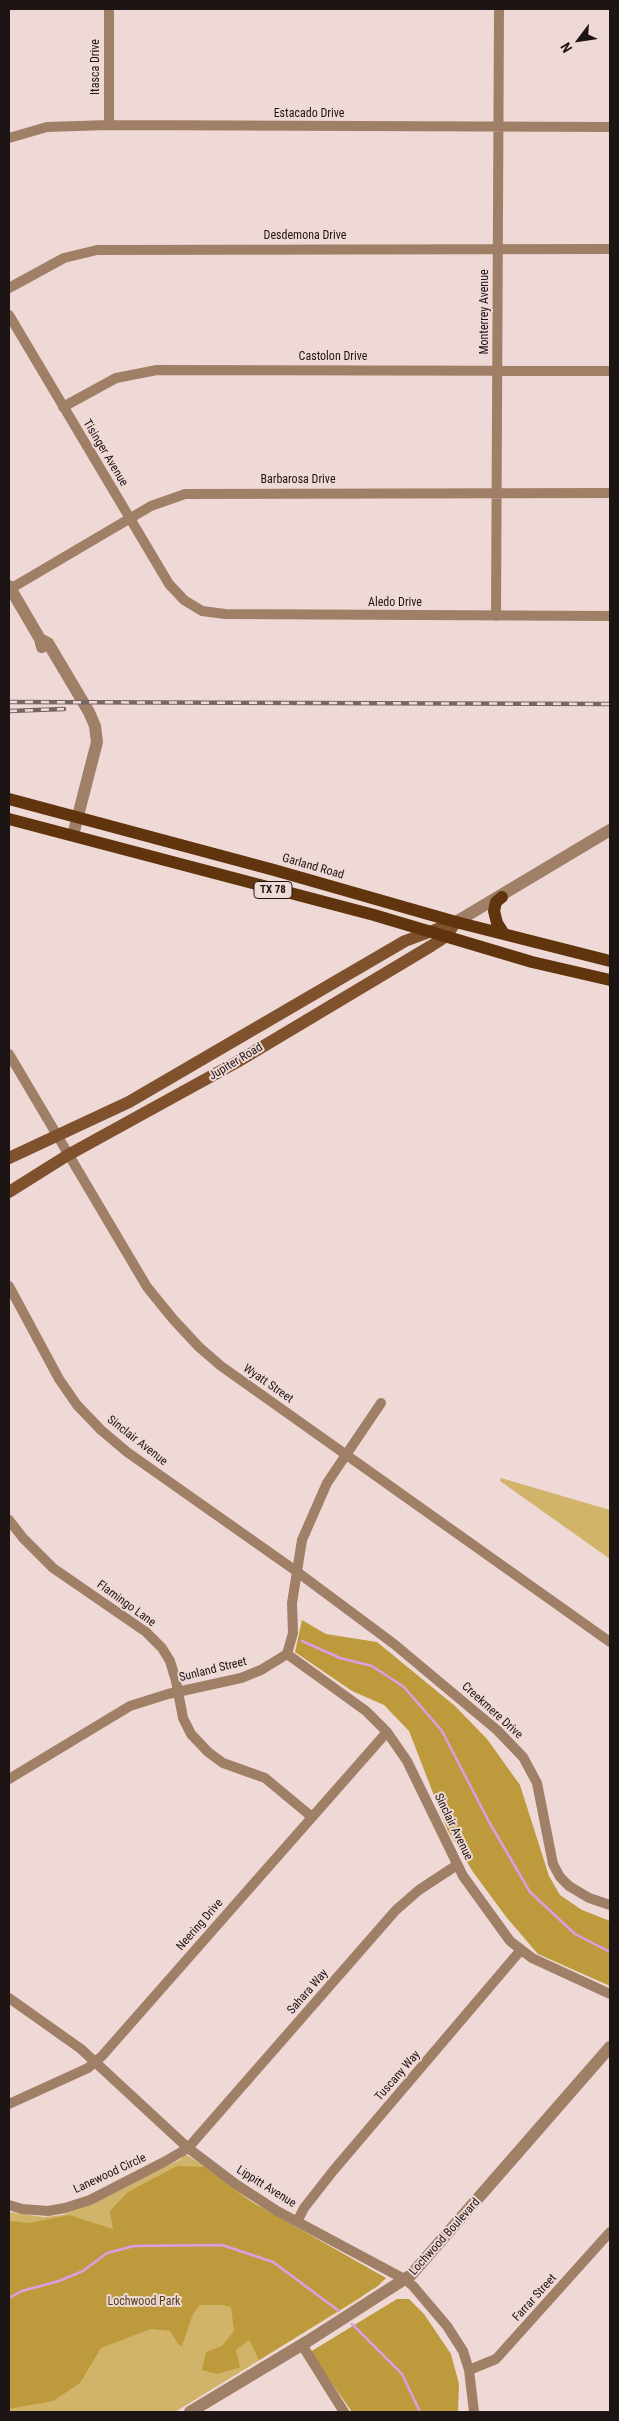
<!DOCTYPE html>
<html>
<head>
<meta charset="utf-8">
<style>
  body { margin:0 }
  #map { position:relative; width:619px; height:2421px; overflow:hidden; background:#efd9d6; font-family:"Roboto Condensed",sans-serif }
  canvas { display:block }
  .frame { position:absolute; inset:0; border:10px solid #1d1514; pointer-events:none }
  .north { position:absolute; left:554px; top:15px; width:50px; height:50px; -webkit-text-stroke:4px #efd9d6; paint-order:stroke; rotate:239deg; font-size:14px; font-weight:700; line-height:20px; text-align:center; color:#1d1514 }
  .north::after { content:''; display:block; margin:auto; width:18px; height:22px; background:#1d1514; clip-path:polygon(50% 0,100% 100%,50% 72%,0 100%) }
</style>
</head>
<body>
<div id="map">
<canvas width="619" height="2421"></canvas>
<div class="frame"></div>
<div class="north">N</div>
</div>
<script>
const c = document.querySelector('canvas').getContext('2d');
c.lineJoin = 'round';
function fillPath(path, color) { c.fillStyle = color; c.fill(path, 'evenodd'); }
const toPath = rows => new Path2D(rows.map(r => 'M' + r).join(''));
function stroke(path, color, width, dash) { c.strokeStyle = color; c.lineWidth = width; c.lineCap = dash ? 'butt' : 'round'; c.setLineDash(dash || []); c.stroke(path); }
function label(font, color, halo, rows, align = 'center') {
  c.font = font + ' "Roboto Condensed",sans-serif'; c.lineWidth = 4; c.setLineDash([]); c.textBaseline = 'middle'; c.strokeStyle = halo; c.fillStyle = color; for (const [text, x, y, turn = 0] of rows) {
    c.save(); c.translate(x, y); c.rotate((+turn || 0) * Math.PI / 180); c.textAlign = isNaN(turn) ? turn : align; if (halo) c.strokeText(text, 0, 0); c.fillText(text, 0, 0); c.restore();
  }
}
fillPath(toPath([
  [501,1478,610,1510,610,1559,500,1481],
  [185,2154,206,2167,275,2219,293,2226,386,2278,359,2299,175,2412,9,2412,9,2212,44,2217,62,2215,98,2201,181,2159]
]), '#d1b469');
fillPath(toPath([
  [302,1620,326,1634,377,1642,455,1706,487,1739,520,1785,549,1876,560,1895,582,1910,610,1921,610,1986,538,1954,507,1918,473,1872,447,1829,409,1731,384,1705,352,1691,295,1652],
  [177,2166,206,2167,245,2198,386,2278,378,2286,259,2360,249,2340,236,2350,240,2367,238,2368,217,2374,202,2370,206,2352,222,2346,234,2331,231,2307,221,2305,200,2305,193,2314,182,2346,178,2344,170,2331,151,2329,101,2348,80,2383,53,2401,9,2409,9,2221,29,2223,69,2215,113,2229,110,2211,128,2192],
  [397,2299,409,2299,424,2314,451,2354,459,2384,458,2412,352,2412,310,2352]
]), '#bd9b3c');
stroke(toPath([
  [302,1641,340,1658,372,1666,404,1687,442,1731,488,1820,530,1892,575,1934,610,1952],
  [9,2298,22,2291,59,2281,83,2271,107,2253,134,2246,222,2245,273,2262,339,2311],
  [352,2324,402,2374,420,2412]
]), '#dd9de3', 2.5);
stroke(toPath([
  [109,9,109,125],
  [9,138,47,127,109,125,610,127],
  [9,288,64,258,97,250,610,249],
  [9,315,169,584,184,600,202,611,225,614,610,616],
  [63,407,116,378,157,370,610,371],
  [10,589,151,506,185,494,610,493],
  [496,616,499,9],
  [9,1054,147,1287,173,1319,199,1347,221,1366,610,1642],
  [9,1286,59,1379,77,1405,101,1430,127,1452,296,1571,394,1644,497,1730,523,1757,537,1783,553,1864,560,1877,569,1886,589,1898,610,1905],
  [9,1520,23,1538,53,1568,146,1632,162,1648,170,1661,176,1681,183,1718,191,1734,208,1752,223,1763,265,1778,312,1817],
  [287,1654,366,1711,387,1732,407,1761,463,1876,510,1941,532,1958,610,1994],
  [9,1779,130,1706,168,1694,241,1678,261,1670,287,1654,293,1633,292,1603,302,1540,327,1483,381,1403],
  [9,1998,81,2049,188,2148,237,2185,277,2211,406,2280,413,2286,447,2326,463,2351,469,2370,474,2412],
  [9,2104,88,2068,102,2056,387,1732],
  [9,2205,22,2209,48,2211,65,2208,90,2200,164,2162,188,2148,396,1910,419,1890,457,1865],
  [298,2220,304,2208,333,2171,520,1951],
  [302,2345,344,2412],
  [469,2370,496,2359,610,2232]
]), '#a07f67', 10);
stroke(toPath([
  [9,586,40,639,42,647],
  [40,639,48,643,89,712,95,726,97,742,73,835],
  [456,922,610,830],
  [190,2412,308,2341,411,2275,610,2047]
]), '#a07f67', 12);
stroke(toPath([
  [9,1158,129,1102,405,941,456,922],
  [9,1192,68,1155,237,1062,431,946,445,937,456,922]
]), '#7f512d', 12);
stroke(toPath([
  [9,799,274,870,456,922,610,961],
  [9,819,374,915,532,962,610,980],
  [502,897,496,902,494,911,497,923,504,934]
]), '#60340d', 12);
const rail = toPath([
  [9,702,610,704],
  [9,711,64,709]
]);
stroke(rail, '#736664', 4.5);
stroke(rail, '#efd9d6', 2.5, [8]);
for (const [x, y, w] of [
  [273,890,38]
]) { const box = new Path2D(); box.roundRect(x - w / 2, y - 8.5, w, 17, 4); c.fillStyle = '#efd9d6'; c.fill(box); stroke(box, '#1d1514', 1); }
label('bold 11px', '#1d1514', null, [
  ["TX 78",273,890]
]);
label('12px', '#1d1514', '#efd9d6', [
  ["Itasca Drive",96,67,-90],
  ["Estacado Drive",309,114],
  ["Desdemona Drive",305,236],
  ["Monterrey Avenue",485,312,-90],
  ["Castolon Drive",333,357],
  ["Tisinger Avenue",105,453,59],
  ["Barbarosa Drive",298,480],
  ["Aledo Drive",395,603],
  ["Garland Road",313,867,16],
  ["Jupiter Road",236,1062,-31],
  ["Wyatt Street",268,1384,35],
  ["Sinclair Avenue",137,1441,38],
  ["Flamingo Lane",126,1604,36],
  ["Sunland Street",213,1670,-14],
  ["Creekmere Drive",492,1711,42],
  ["Sinclair Avenue",453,1827,64],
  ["Neering Drive",200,1925,-49],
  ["Sahara Way",308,1992,-49],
  ["Tuscany Way",398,2076,-49],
  ["Lanewood Circle",110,2174,-25],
  ["Lippitt Avenue",266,2187,32],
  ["Lochwood Boulevard",445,2237,-48],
  ["Farrar Street",535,2298,-48]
]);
label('12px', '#50421b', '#efd9d6', [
  ["Lochwood Park",144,2302]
]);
</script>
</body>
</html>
